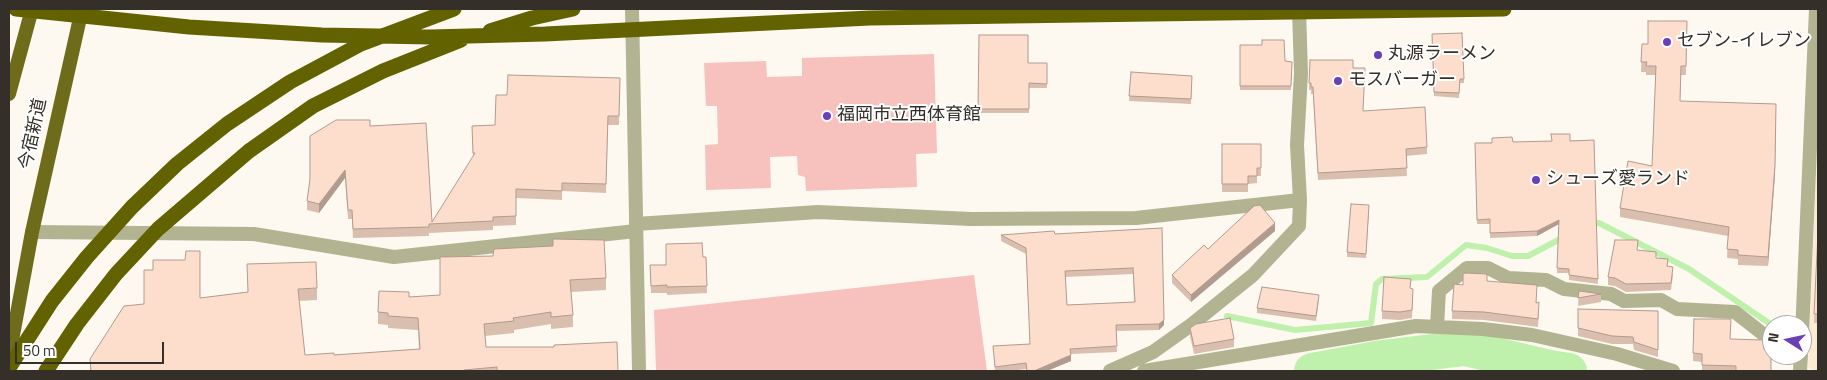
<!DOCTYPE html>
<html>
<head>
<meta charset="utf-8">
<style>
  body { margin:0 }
  #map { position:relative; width:1827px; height:380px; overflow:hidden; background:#fdf9f1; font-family:"Titillium Web",sans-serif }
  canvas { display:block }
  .frame { position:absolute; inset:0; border:10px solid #343029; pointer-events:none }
  .north { position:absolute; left:1762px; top:315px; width:50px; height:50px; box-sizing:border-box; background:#fff; border:1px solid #aeaca9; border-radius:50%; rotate:280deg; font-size:14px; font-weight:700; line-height:20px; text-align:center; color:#343029 }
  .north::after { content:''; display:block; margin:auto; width:18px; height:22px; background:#6c3fb7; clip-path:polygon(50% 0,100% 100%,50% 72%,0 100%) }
  .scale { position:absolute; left:15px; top:342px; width:149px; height:22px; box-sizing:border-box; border:2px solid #343029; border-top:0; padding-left:6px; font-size:15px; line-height:18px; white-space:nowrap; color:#343029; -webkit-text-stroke:4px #fff; paint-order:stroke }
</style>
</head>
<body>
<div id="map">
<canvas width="1827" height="380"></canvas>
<div class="frame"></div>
<div class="north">N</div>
<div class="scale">50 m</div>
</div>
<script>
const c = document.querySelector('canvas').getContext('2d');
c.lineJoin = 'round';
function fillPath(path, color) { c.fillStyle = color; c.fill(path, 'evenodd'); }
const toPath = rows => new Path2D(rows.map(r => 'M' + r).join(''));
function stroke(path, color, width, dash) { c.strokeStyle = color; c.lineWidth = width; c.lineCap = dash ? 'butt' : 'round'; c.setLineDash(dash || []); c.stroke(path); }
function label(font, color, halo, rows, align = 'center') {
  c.font = font + ' "Titillium Web","Noto Sans JP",sans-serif'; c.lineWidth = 4; c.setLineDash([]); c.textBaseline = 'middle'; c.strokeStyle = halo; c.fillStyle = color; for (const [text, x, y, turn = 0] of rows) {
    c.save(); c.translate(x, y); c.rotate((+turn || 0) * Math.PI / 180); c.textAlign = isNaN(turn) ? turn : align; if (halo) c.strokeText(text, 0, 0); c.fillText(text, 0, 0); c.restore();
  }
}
fillPath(toPath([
  [1818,128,1818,371,1816,371,1808,368]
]), '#fbebd2');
fillPath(toPath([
  [934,54,937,153,916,154,917,187,806,191,805,177,798,175,797,156,770,157,771,188,706,190,705,145,718,144,717,106,706,106,704,63,766,61,767,77,802,76,802,58],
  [974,275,987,371,656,371,654,310]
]), '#f7c1be');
stroke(toPath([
  [1589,222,1599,223,1689,269,1772,325],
  [1227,316,1295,330,1371,323,1376,284,1382,279,1427,277,1466,245,1487,248,1512,256,1528,256,1564,237],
  [1380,371,1382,358]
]), '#bff1ac', 6);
stroke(toPath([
  [1312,371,1382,358,1465,348,1550,368,1569,371]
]), '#bff1ac', 36);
stroke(toPath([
  [636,224,818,212,971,219,1136,218,1300,200],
  [32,232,254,234,394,257,636,231],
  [1437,327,1439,291,1467,268,1488,268,1508,278,1546,280,1564,289,1611,294,1624,301,1661,300,1677,309,1735,312,1772,341],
  [1802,334,1816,9],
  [1110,371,1153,352,1191,325,1253,275,1299,226,1300,200,1297,145,1301,73,1299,9],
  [1144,371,1416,326,1483,329,1532,335,1617,354,1673,371],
  [1800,371,1801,355]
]), '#b2b391', 14);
stroke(toPath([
  [632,9,639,371]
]), '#b2b391', 14);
stroke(toPath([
  [9,94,32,9],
  [9,357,32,232,82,9]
]), '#6e6c1a', 14);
stroke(toPath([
  [16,9,189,27,322,35,431,37,545,34,870,18,1504,9],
  [490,31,532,18,573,9],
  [9,368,52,301,87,257,132,207,177,164,227,124,290,82,361,44,454,9],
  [46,371,77,324,116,274,158,229,249,151,313,106,383,71,461,40]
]), '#636200', 15);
fillPath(toPath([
  [1687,21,1686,75,1681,75,1680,101,1775,174,1768,266,1738,265,1738,259,1727,258,1728,236,1620,217,1620,208,1652,166,1656,75,1646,75,1646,72,1641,72,1642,44,1648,44],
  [1432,34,1464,79,1464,83,1460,83,1459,98,1434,96],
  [979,35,1028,63,1047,63,1047,88,1029,88,1029,113,978,113],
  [1240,45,1285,61,1292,62,1291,90,1240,90],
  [1310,60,1353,68,1363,111,1427,147,1427,154,1406,156,1407,176,1318,180,1313,94,1311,94,1311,90,1309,90],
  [1131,72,1192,76,1191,104,1129,101],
  [620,78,619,125,608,125,606,193,562,191,562,200,516,198,516,225,493,226,493,230,429,233,429,236,353,238,352,219,348,219,345,178,319,213,307,210,307,201,370,126,432,222,473,158,472,126,495,125,507,95],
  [1594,140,1598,284,1569,280,1569,273,1557,273,1559,224,1537,236,1490,238,1490,224,1477,224,1475,143],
  [1222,144,1261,144,1261,176,1257,176,1257,183,1248,184,1248,192,1222,192],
  [1369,210,1366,258,1347,257,1347,252],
  [1162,228,1164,325,1159,330,1116,331,1117,352,1071,354,1071,361,1047,371,1026,371,1026,369,1010,371,995,371,993,346,1030,344,1026,254,1001,241,1001,235,1055,234],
  [1133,274,1134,302,1067,305,1065,277],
  [1275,231,1191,302,1172,283,1172,275,1208,249],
  [1818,233,1818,323,1814,323],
  [1638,250,1656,258,1668,266,1673,275,1671,290,1626,292,1615,286,1608,285,1608,277],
  [440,257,606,278,606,290,571,292,573,315,573,327,551,329,551,324,514,330,514,333,485,336,486,347,618,371,90,371,90,359,144,304,153,270,185,260,200,298,248,292,317,288,317,300,299,301,305,355,334,355,419,349,418,330,388,328,388,325,378,324,378,312,409,297,440,295],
  [703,257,706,257,707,293,667,295,667,293,651,293,650,265,666,265],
  [1487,281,1537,303,1539,310,1538,327,1484,320,1452,319,1452,311,1463,285],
  [1411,289,1413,297,1412,318,1400,320,1382,319,1382,311],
  [1579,291,1601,294,1601,302,1578,306],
  [1319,300,1316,321,1257,313,1257,308],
  [1578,309,1658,311,1658,357,1634,350,1633,344,1612,344,1578,336],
  [1694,319,1730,339,1764,349,1771,371,1702,371,1702,362,1693,361],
  [1190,328,1234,339,1234,347,1194,354,1190,336]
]), '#dabfaf');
fillPath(toPath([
  [1776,104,1775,174,1768,266,1768,257],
  [345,170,345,178,319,213,319,204],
  [1559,220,1559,224,1537,236,1537,231],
  [1275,223,1275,231,1191,302,1191,295],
  [1164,320,1164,325,1159,330,1159,324],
  [1071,355,1071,361,1047,371,1034,371]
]), '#b19b8f');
const building = toPath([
  [1648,21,1687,21,1686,66,1681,66,1680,101,1776,104,1775,165,1768,257,1738,255,1738,250,1727,249,1729,227,1620,208,1628,161,1652,166,1656,66,1646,66,1647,62,1641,62,1642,44,1648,44,1648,21],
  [1462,33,1464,79,1460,79,1459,93,1434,92,1432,34,1462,33],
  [979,35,1028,35,1028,63,1047,63,1047,84,1029,83,1029,109,978,109,979,35],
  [1262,40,1284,40,1285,61,1292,62,1291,86,1240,86,1240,45,1262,45,1262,40],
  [1310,60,1353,60,1353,68,1365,68,1363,111,1425,107,1427,147,1406,149,1407,168,1318,173,1313,87,1311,87,1311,83,1309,83,1310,60],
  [1131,72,1192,76,1191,99,1129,96,1131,72],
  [508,75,620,78,619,116,608,116,606,184,562,183,562,191,516,189,516,216,493,217,493,221,429,224,429,227,353,229,352,210,348,210,345,170,319,204,307,201,310,179,310,136,336,120,370,120,370,126,426,123,432,222,475,153,473,153,472,126,495,125,496,95,507,95,508,75],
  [1551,134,1570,134,1570,141,1594,140,1598,279,1569,275,1569,269,1557,268,1559,220,1537,231,1490,233,1490,219,1477,220,1475,143,1492,143,1492,138,1512,137,1513,142,1552,141,1551,134],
  [1222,144,1261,144,1261,168,1257,168,1257,176,1248,176,1248,184,1222,184,1222,144],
  [1351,204,1369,205,1366,254,1347,252,1351,204],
  [1260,205,1275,223,1191,295,1172,275,1204,245,1208,249,1254,206,1260,205],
  [1162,228,1164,320,1159,324,1116,325,1117,346,1070,349,1071,355,1034,371,1027,371,1026,363,995,367,993,346,1030,344,1026,248,1001,235,1054,231,1055,234,1162,228],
  [1133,268,1135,302,1067,305,1065,271,1133,268],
  [1818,233,1818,314,1814,314,1818,233],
  [553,239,604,240,606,278,570,280,573,315,551,317,551,312,513,318,514,321,484,324,486,347,554,347,554,345,617,342,618,371,497,371,497,367,464,370,464,371,91,371,90,359,124,306,144,304,144,270,153,270,153,260,185,260,186,251,200,251,200,298,248,292,247,264,316,262,317,288,298,289,305,355,334,353,334,355,420,349,418,318,388,316,388,313,378,312,379,291,409,292,409,297,440,295,440,257,493,256,494,249,553,246,553,239],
  [1615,240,1638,240,1637,250,1656,252,1656,258,1668,259,1667,266,1673,267,1671,283,1626,284,1615,278,1608,277,1615,240],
  [702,243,703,257,706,257,707,286,667,287,667,285,651,286,650,265,666,265,666,244,702,243],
  [1465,273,1487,274,1487,281,1537,285,1536,303,1539,302,1538,319,1484,312,1452,311,1454,284,1463,285,1463,274,1465,273],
  [1384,277,1411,279,1410,288,1413,289,1412,310,1400,312,1382,311,1384,277],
  [1262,287,1319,295,1316,316,1257,308,1262,287],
  [1579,291,1601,294,1578,298,1579,291],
  [1578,309,1658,311,1658,350,1634,342,1633,337,1612,336,1578,328,1578,309],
  [1230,318,1234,339,1194,346,1190,328,1196,324,1230,318],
  [1694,319,1731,319,1730,339,1763,340,1764,349,1771,350,1771,371,1736,371,1736,366,1702,365,1702,354,1693,353,1694,319]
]);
fillPath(building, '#fddecc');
stroke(building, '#b19b8f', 1);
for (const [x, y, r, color] of [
  [1667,42,5,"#6c3fb7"],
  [1378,55,5,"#6c3fb7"],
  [1338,81,5,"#6c3fb7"],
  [827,116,5,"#6c3fb7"],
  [1536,180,5,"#6c3fb7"]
]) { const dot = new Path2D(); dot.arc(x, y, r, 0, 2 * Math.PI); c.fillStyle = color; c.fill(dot); stroke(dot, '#fff', 2); }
label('18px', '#343029', '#fff', [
  ["セブン-イレブン",1677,42],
  ["丸源ラーメン",1388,55],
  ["モスバーガー",1348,81],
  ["福岡市立西体育館",837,116],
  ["シューズ愛ランド",1546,180]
], 'left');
label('18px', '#343029', '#fff', [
  ["今宿新道",34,134,-78]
]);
</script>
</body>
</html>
